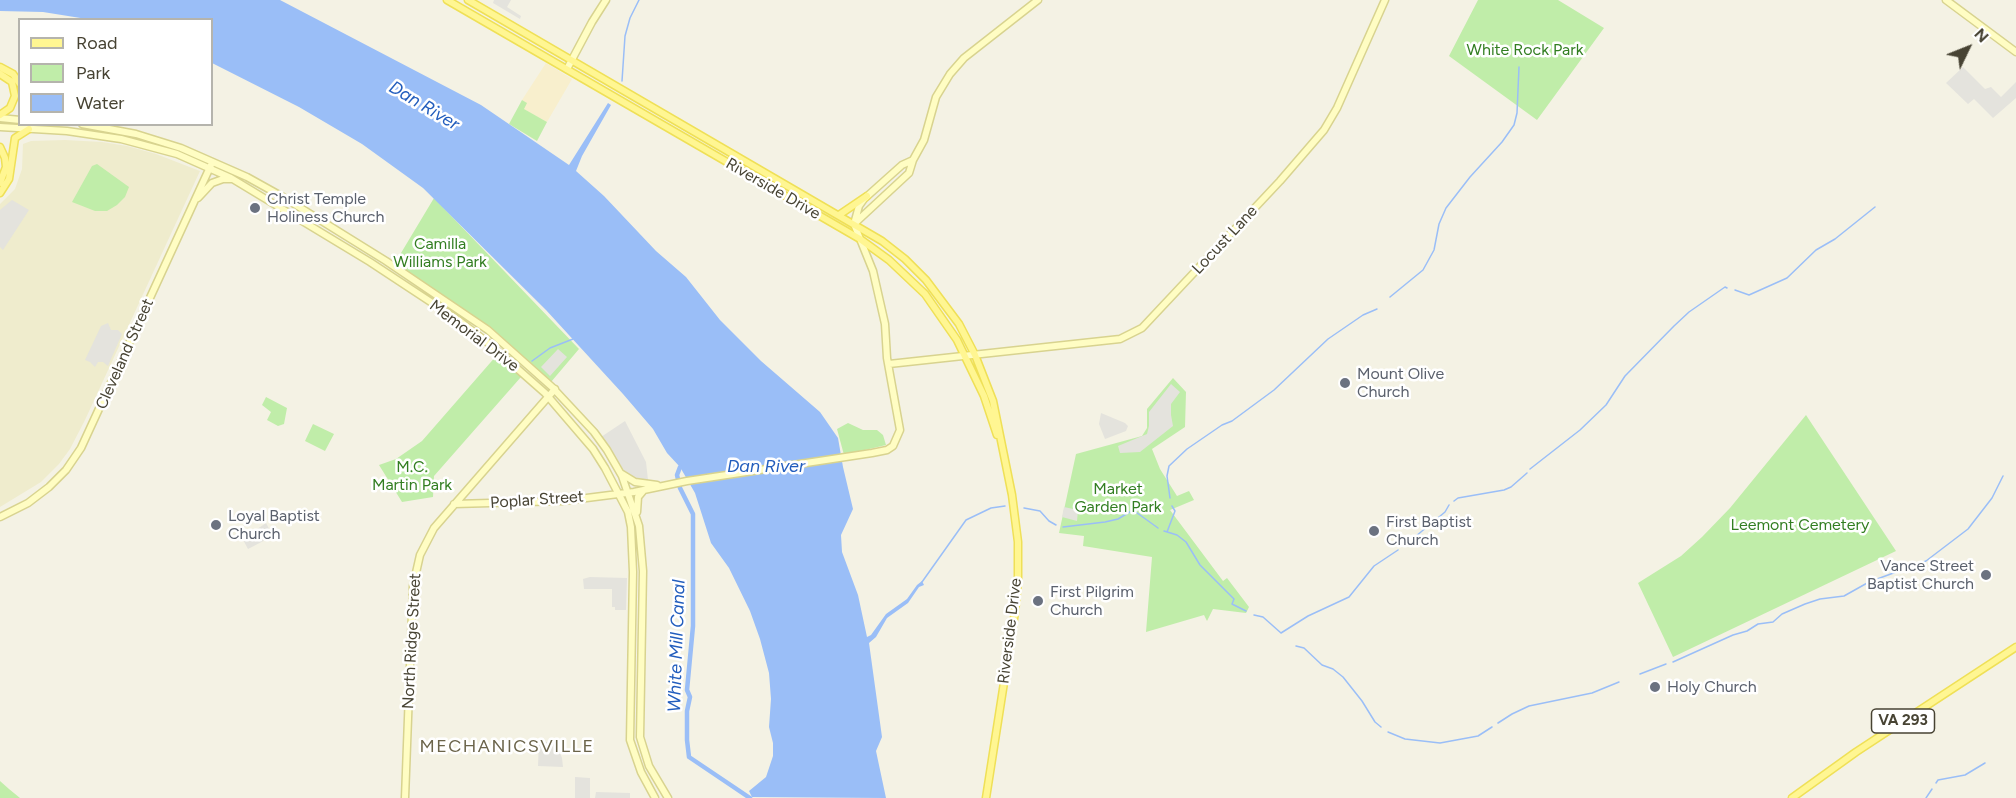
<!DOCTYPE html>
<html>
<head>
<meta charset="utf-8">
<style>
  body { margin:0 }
  #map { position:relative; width:2016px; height:798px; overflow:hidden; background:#f4f2e4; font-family:Figtree,sans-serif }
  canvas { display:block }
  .legend { position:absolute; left:18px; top:18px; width:195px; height:108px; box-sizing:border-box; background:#fff; border:2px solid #b5b4ad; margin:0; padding:8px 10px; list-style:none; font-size:18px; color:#474333 }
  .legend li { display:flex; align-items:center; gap:12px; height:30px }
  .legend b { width:30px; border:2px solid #b5b4ad }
  .north { position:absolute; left:1938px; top:18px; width:60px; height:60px; -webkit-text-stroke:4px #fff; paint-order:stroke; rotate:47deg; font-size:16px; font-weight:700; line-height:24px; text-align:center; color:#474333 }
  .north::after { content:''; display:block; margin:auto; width:21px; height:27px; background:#474333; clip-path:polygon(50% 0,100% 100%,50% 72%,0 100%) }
</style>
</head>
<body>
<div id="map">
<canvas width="2016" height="798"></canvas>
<ul class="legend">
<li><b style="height:8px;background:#fff692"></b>Road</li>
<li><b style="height:16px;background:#c0eda9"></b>Park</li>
<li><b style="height:16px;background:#9abef7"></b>Water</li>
</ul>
<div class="north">N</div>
</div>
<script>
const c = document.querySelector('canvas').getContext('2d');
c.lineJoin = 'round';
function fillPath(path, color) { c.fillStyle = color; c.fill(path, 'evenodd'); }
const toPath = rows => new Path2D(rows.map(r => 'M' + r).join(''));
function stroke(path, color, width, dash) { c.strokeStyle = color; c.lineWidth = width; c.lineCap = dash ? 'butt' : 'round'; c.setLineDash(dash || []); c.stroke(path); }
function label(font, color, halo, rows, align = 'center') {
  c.font = font + ' Figtree,sans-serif'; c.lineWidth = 5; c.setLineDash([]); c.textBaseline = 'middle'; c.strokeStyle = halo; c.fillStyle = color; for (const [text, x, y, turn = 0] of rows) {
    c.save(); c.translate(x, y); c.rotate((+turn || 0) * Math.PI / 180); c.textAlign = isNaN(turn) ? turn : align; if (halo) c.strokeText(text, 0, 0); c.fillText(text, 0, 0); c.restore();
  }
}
fillPath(toPath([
  [546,63,572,79,547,122,523,109,526,103,522,100]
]), '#f8efcd');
fillPath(toPath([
  [65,140,102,142,127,146,156,154,200,171,85,420,70,449,59,464,41,482,0,507,0,204,15,189,22,169,23,144,31,141]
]), '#efeccd');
fillPath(toPath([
  [1478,0,1558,0,1604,28,1537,120,1449,56],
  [522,100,527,103,524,109,547,122,537,141,509,124],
  [97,164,129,187,125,197,117,205,107,211,95,211,72,202,92,166],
  [434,198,579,349,551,382,505,340,479,320,395,263],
  [497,355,521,377,434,476,433,497,402,502,379,465,396,459,422,441],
  [1173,378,1186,392,1185,427,1152,449,1160,469,1177,496,1189,491,1194,500,1170,510,1223,581,1227,578,1249,607,1246,613,1213,609,1207,621,1204,615,1146,632,1152,557,1083,546,1084,536,1059,533,1076,454,1142,436,1147,428,1147,409],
  [266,397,287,408,284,424,278,426,267,420,271,412,262,405],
  [1806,415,1896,551,1673,657,1638,583,1681,556,1702,537,1730,508],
  [848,423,863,430,877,430,883,435,886,445,844,455,837,429],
  [313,424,334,434,325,451,305,441],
  [0,781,9,789,20,798,0,798]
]), '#c0eda9');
fillPath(toPath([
  [494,0,511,0,507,7,521,16,520,19,493,3],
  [1963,67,1985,89,1991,87,2001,97,2016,82,2016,98,1993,118,1974,99,1968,104,1946,83],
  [12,200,29,210,3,250,0,247,0,210],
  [108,323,111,330,118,330,122,334,108,366,103,362,98,362,95,367,90,362,85,360,101,326],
  [558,349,567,357,550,376,541,367],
  [1171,384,1180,392,1171,404,1171,415,1173,426,1140,452,1120,453,1118,446,1147,434,1149,426,1149,412],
  [1101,413,1125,423,1128,426,1126,431,1105,439,1099,424],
  [625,421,646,462,648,480,641,481,626,474,608,444,601,437],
  [1064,507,1078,510,1077,521,1062,517],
  [266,523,273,536,248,549,241,536,247,536],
  [590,577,627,578,626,610,615,610,615,607,612,607,612,589,584,589,583,579],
  [539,741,556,743,562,758,563,767,538,766],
  [575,777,590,778,590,798,575,798],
  [596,792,630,793,630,798,595,798]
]), '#e4e3dd');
fillPath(toPath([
  [0,0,280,0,481,105,569,165,608,103,611,105,582,156,576,171,604,196,656,251,686,277,720,320,761,361,820,412,838,438,843,467,853,509,841,535,842,552,858,595,867,637,871,635,886,614,907,599,917,585,922,581,924,585,919,587,908,603,887,618,876,637,869,643,882,737,876,751,886,798,752,797,749,791,766,777,773,756,773,743,769,727,771,699,769,673,760,639,750,611,729,568,711,543,695,493,680,467,667,453,653,429,623,394,546,310,423,188,362,144,299,107,212,63,212,20,93,20,43,12,0,11]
]), '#9abef7');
stroke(toPath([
  [622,81,625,36,630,18,639,0],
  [1735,290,1749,295,1787,278,1816,250,1835,239,1875,207],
  [1390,297,1423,270,1434,250,1439,224,1446,208,1470,177,1502,142,1514,125,1517,113,1519,67],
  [532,361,550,348,573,339],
  [1530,469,1580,430,1606,405,1625,376,1674,326,1689,312,1725,287,1727,288],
  [1170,498,1167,476,1169,466,1187,449,1222,425,1232,421,1274,390,1328,339,1363,315,1377,309],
  [1454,501,1458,498,1504,490,1511,487,1527,473],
  [1024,508,1040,511,1049,521,1056,525],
  [1063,527,1105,522,1118,519,1133,510,1158,528],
  [1164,531,1177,535,1186,542,1200,565,1234,599,1232,604,1246,611],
  [1167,532,1175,511,1172,506],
  [1404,546,1445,512,1449,505],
  [922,582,966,520,991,508,1005,506],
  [1254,615,1263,617,1281,633,1308,616,1349,597,1374,566,1398,550],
  [1296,646,1304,648,1322,665,1333,669,1343,677,1362,701,1375,722,1381,727],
  [1673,662,1733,635,1747,631,1758,624,1773,622,1782,614,1805,604,1820,599,1844,596,1869,582,1926,561,1968,529,1992,498,2003,476],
  [1640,674,1666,664],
  [1498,723,1512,714,1529,706,1592,693,1619,682],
  [1388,732,1405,739,1440,743,1478,736,1492,727],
  [1936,783,1938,780,1965,775,1985,763],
  [1926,798,1932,789]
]), '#9abef7', 1.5);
stroke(toPath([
  [680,467,677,475,680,488,693,514,693,626,687,690,690,697,687,711,687,740,689,757,750,798]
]), '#9abef7', 4.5);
const secondary = toPath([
  [1946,0,2016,52],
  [567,69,592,22,606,0],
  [0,118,20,120],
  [82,124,136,134,181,148,247,177,283,197,386,261,488,330,552,387,594,432,607,450,622,476,639,526,643,571,640,737,649,766,668,798],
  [0,127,67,131,121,139,177,154,231,178,370,262,458,320,487,342,545,393,593,449,605,468,628,512,631,527,633,572,630,740,641,772,655,798],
  [198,198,212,183,223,179,231,179],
  [854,224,909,173,913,160,924,140,936,97,950,74,964,58,1038,0],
  [889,364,1120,339,1142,328,1280,181,1324,130,1337,108,1385,0],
  [622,474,635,482,657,485],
  [454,504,563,501,634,492,687,481,872,453,887,450,893,446,900,430,887,358,885,324,873,271,854,224,859,206,864,199,902,165,913,160],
  [637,512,638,497,643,491],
  [0,517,28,503,49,487,66,470,81,448,211,165],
  [405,798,413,586,420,555,434,528,555,389]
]);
const primary = toPath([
  [447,0,860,239,889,260,925,294,957,340,984,396,997,435],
  [468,0,882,241,905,259,926,280,959,324,975,355,993,401,1012,495,1018,542,1018,580,1015,612,986,798],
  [0,67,13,74,20,84],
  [0,74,12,82,15,96,10,108,0,115],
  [0,147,5,158,6,167,0,183],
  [0,193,9,179,15,138,29,129],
  [839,215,867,196],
  [1792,798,1856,752,2016,647]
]);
stroke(secondary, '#d8d38f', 9);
stroke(primary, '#efe057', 9);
stroke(secondary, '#fffdc3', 6);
stroke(primary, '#fff692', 6);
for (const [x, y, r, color] of [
  [255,208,6,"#6b7280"],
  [1345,383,6,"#6b7280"],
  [216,525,6,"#6b7280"],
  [1374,531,6,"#6b7280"],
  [1986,575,6,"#6b7280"],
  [1038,601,6,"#6b7280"],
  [1655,687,6,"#6b7280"]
]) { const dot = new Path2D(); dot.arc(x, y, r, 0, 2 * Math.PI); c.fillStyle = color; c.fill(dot); stroke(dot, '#fff', 2); }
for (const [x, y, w] of [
  [1903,721,63]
]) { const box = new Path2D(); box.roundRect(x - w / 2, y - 12, w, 24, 4.5); c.fillStyle = '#fff'; c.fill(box); stroke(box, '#474333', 1.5); }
label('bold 15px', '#474333', null, [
  ["VA 293",1903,721]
]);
label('16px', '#327e21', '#fff', [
  ["White Rock Park",1525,50],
  ["Camilla",440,244],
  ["Williams Park",440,262],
  ["M.C.",412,467],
  ["Martin Park",412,485],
  ["Market",1118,489],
  ["Garden Park",1118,507],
  ["Leemont Cemetery",1800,525]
]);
label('16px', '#474333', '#fff', [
  ["Riverside Drive",773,189,30],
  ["Locust Lane",1225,240,-47],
  ["Memorial Drive",474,336,37],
  ["Cleveland Street",125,354,-66],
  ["Poplar Street",537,500,-4],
  ["Riverside Drive",1010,631,-83],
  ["North Ridge Street",412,641,-87]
]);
label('16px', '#5b616d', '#fff', [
  ["Christ Temple",267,199],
  ["Holiness Church",267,217],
  ["Mount Olive",1357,374],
  ["Church",1357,392],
  ["Loyal Baptist",228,516],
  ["Church",228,534],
  ["First Baptist",1386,522],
  ["Church",1386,540],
  ["Vance Street",1974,566,"right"],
  ["Baptist Church",1974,584,"right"],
  ["First Pilgrim",1050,592],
  ["Church",1050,610],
  ["Holy Church",1667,687]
], 'left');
label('italic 18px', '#225dbd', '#fff', [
  ["Dan River",424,106,31],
  ["Dan River",766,467],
  ["White Mill Canal",677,646,-88]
]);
c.letterSpacing = '1.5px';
label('18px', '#6b644a', '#fff', [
  ["MECHANICSVILLE",507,747]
]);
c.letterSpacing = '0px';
</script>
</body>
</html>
